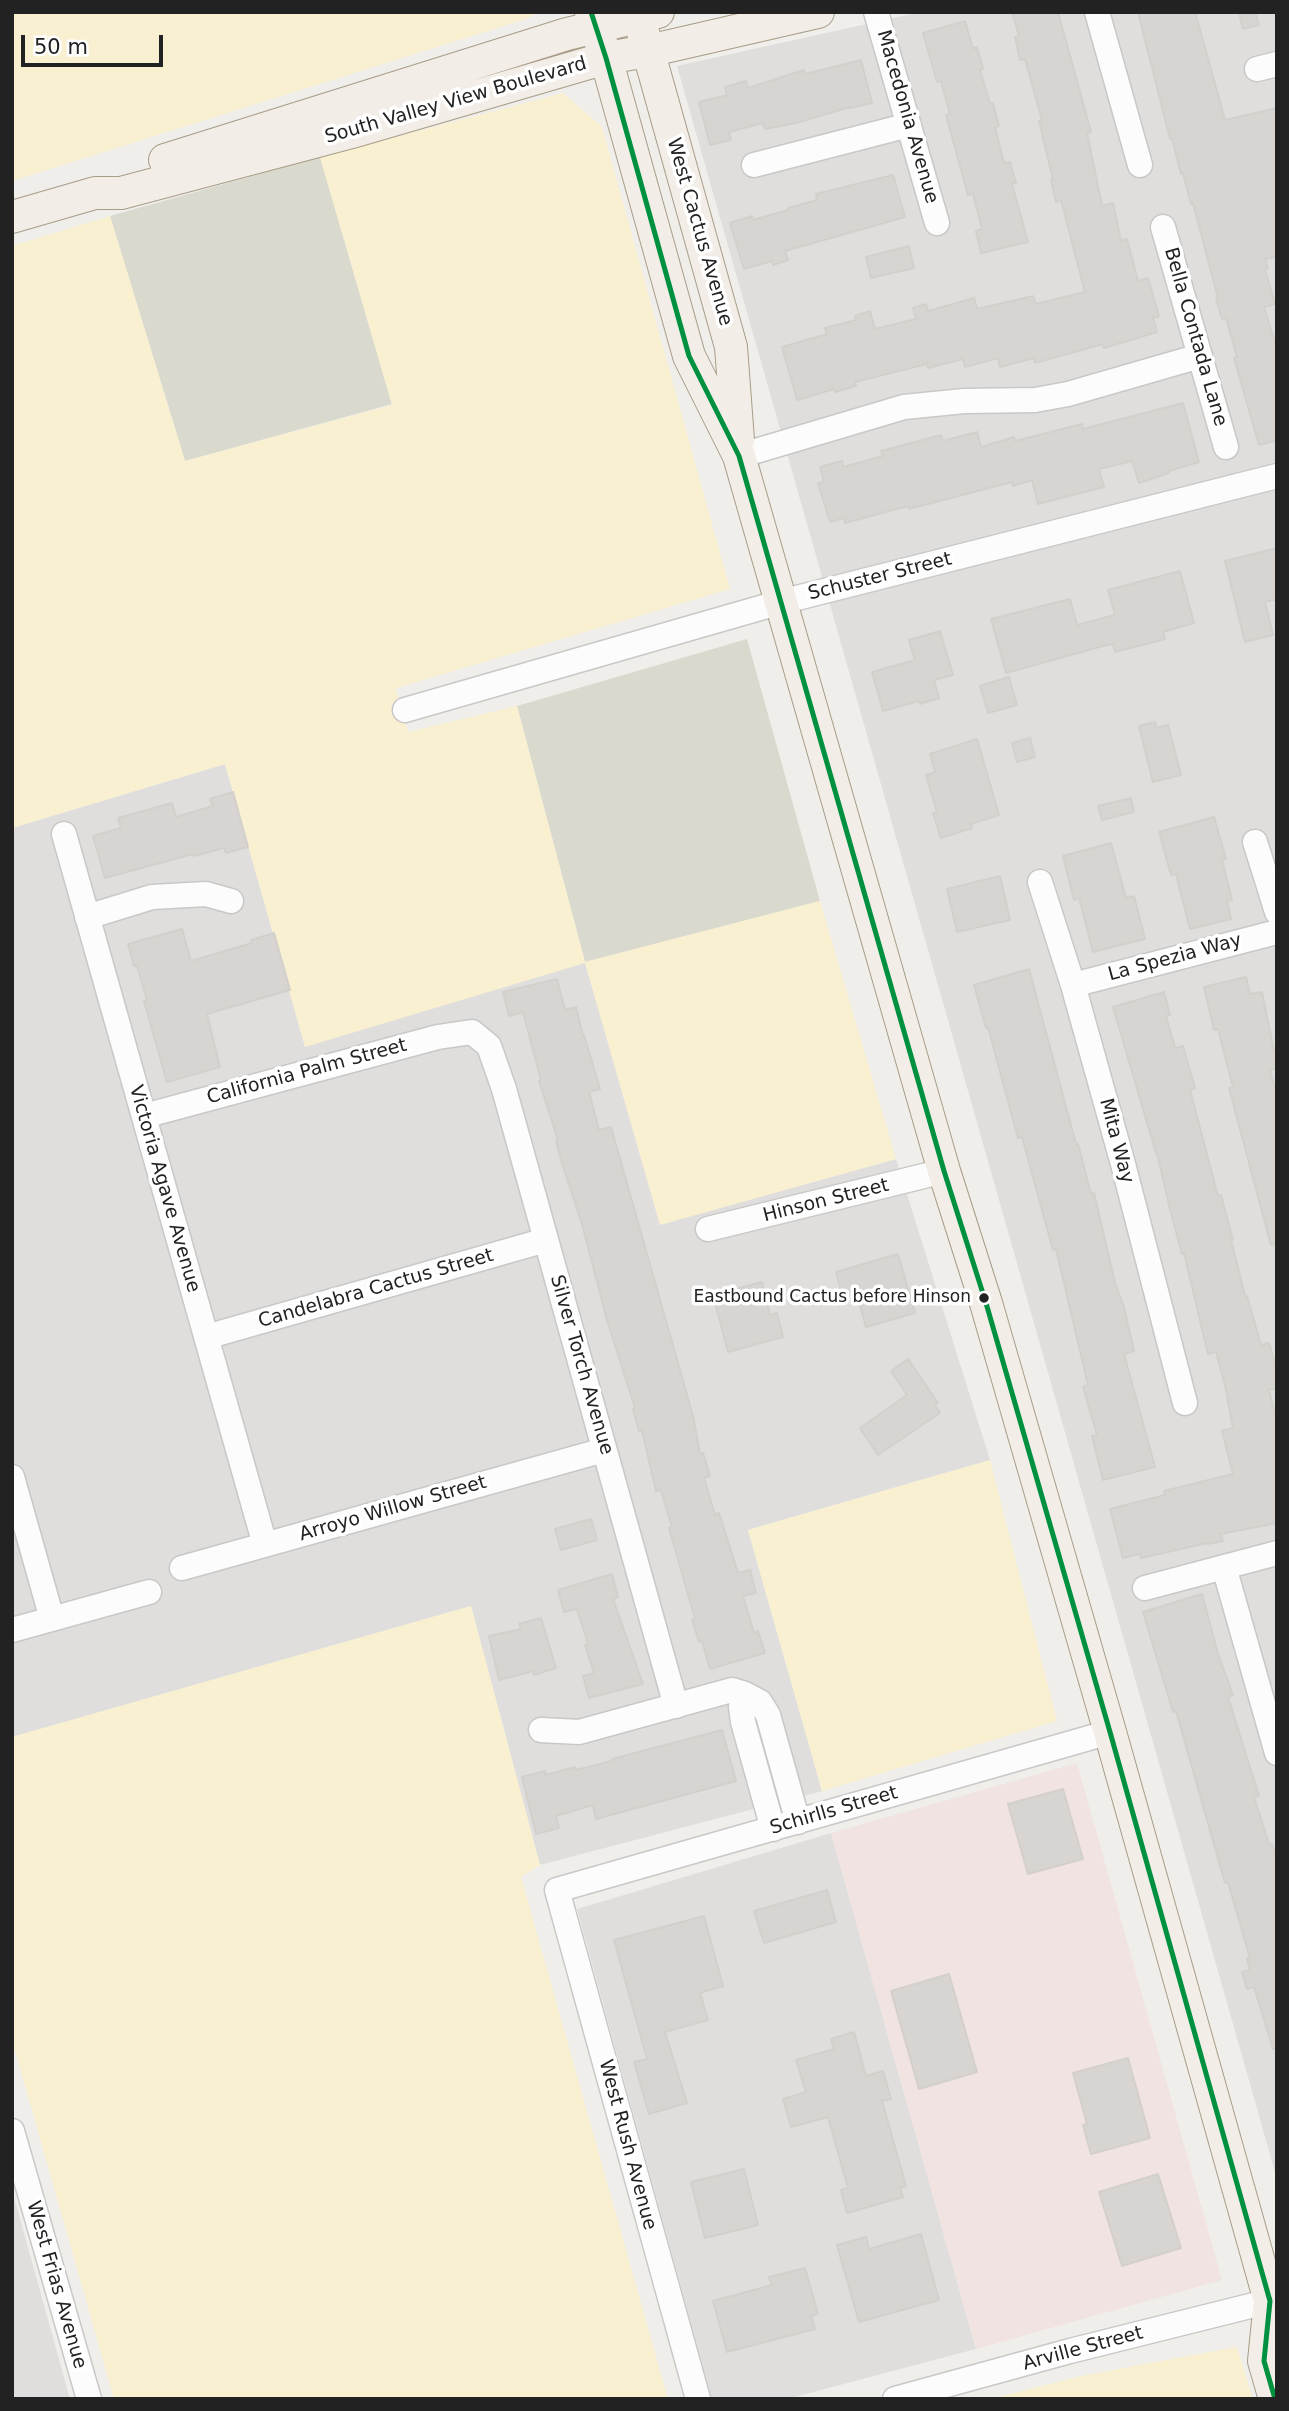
<!DOCTYPE html>
<html>
<head>
<meta charset="utf-8">
<style>
  body { margin:0 }
  #map { position:relative; width:1289px; height:2411px; overflow:hidden; background:#f0eeeb; font-family:"DejaVu Sans",sans-serif }
  canvas { display:block }
  .frame { position:absolute; inset:0; border:14px solid #222; pointer-events:none }
  .scale { position:absolute; left:21px; top:35px; width:142px; height:32px; box-sizing:border-box; border:4px solid #222; border-top:0; padding-left:9px; font-size:21px; line-height:24px; white-space:nowrap; color:#222; -webkit-text-stroke:5px #fff; paint-order:stroke }
</style>
</head>
<body>
<div id="map">
<canvas width="1289" height="2411"></canvas>
<div class="frame"></div>
<div class="scale">50 m</div>
</div>
<script>
const c = document.querySelector('canvas').getContext('2d');
c.lineJoin = 'round';
function fillPath(path, color) { c.fillStyle = color; c.fill(path, 'evenodd'); }
const toPath = rows => new Path2D(rows.map(r => 'M' + r).join(''));
function stroke(path, color, width, dash) { c.strokeStyle = color; c.lineWidth = width; c.lineCap = dash ? 'butt' : 'round'; c.setLineDash(dash || []); c.stroke(path); }
function label(font, color, halo, rows, align = 'center') {
  c.font = font + ' "DejaVu Sans",sans-serif'; c.lineWidth = 7; c.setLineDash([]); c.textBaseline = 'middle'; c.strokeStyle = halo; c.fillStyle = color; for (const [text, x, y, turn = 0] of rows) {
    c.save(); c.translate(x, y); c.rotate((+turn || 0) * Math.PI / 180); c.textAlign = isNaN(turn) ? turn : align; if (halo) c.strokeText(text, 0, 0); c.fillText(text, 0, 0); c.restore();
  }
}
fillPath(toPath([
  [921,12,1277,12,1277,2179,677,66],
  [225,764,305,1046,585,962,660,1224,896,1159,990,1460,748,1530,822,1791,540,1865,471,1606,12,1737,12,828],
  [831,1833,976,2349,787,2399,712,2399,577,1909],
  [12,2190,70,2399,12,2399]
]), '#dfdedc');
fillPath(toPath([
  [1077,1763,1222,2280,976,2349,831,1833]
]), '#f1e3e1');
fillPath(toPath([
  [320,157,392,404,185,461,110,216],
  [747,639,820,901,585,962,517,706]
]), '#d9d9cd');
fillPath(toPath([
  [12,12,539,12,526,19,12,181],
  [563,93,602,127,730,589,396,688,408,732,517,706,585,962,820,901,896,1159,660,1225,585,963,305,1047,225,764,12,828,12,246,110,216,185,461,392,405,320,157],
  [990,1460,1057,1721,822,1791,748,1530],
  [471,1606,540,1865,521,1877,668,2399,114,2399,12,2040,12,1737],
  [1237,2347,1253,2399,990,2399,1086,2375]
]), '#f8f0d0');
const building = toPath([
  [1012,12,1058,12,1091,132,1087,133,1102,206,1113,203,1121,241,1127,239,1138,281,1148,278,1159,316,1153,318,1157,332,1104,348,1103,344,1035,363,1034,358,1000,367,998,358,965,367,963,359,928,368,927,364,855,382,856,386,835,392,834,389,797,400,782,347,827,334,825,328,856,320,855,316,870,311,875,329,916,319,913,308,926,304,928,311,974,298,977,309,1033,296,1036,304,1085,292,1061,200,1056,202,1051,180,1053,180,1039,121,1042,120,1025,59,1020,60,1015,37,1019,36,1012,12],
  [1138,12,1195,12,1225,120,1277,108,1277,257,1265,259,1268,268,1265,269,1275,304,1264,307,1277,349,1277,440,1259,445,1234,358,1237,357,1226,318,1222,319,1216,298,1218,298,1193,203,1191,204,1183,173,1181,174,1172,138,1170,139,1138,12],
  [1239,12,1255,12,1259,25,1243,29,1239,12],
  [965,21,973,49,977,47,983,69,980,70,990,104,993,103,999,126,995,127,1004,163,1010,162,1016,183,1012,184,1028,242,981,253,976,231,982,229,973,194,968,195,946,115,950,114,941,81,937,82,923,33,965,21],
  [861,60,872,103,850,108,850,107,796,123,765,129,763,123,729,132,731,140,710,145,699,102,727,95,725,87,746,81,748,88,804,70,805,74,861,60],
  [893,175,905,217,785,251,788,260,773,265,772,261,744,269,730,223,752,216,753,220,788,210,788,208,817,200,816,194,893,175],
  [909,246,914,268,871,278,866,257,909,246],
  [1183,403,1199,462,1168,471,1169,473,1139,483,1132,461,1099,469,1104,487,1038,504,1032,480,1013,486,1012,482,909,509,908,506,845,523,844,518,830,522,818,483,824,482,820,467,842,461,843,467,883,456,881,451,941,435,943,441,977,432,981,447,1014,437,1015,441,1082,424,1083,429,1183,403],
  [1277,548,1277,599,1265,602,1273,635,1245,642,1225,561,1277,548],
  [1180,571,1194,623,1163,632,1165,639,1115,652,1113,644,1103,646,1006,673,991,619,1070,599,1077,625,1115,615,1108,590,1180,571],
  [940,631,953,675,934,680,939,698,920,704,919,701,883,711,872,672,915,660,909,640,940,631],
  [1009,677,1017,705,988,713,980,686,1009,677],
  [1155,722,1157,728,1168,725,1181,775,1153,782,1139,726,1155,722],
  [1030,738,1035,757,1017,762,1012,743,1030,738],
  [977,739,999,815,971,824,972,828,941,838,933,813,937,812,926,775,935,772,930,754,977,739],
  [233,792,248,847,226,853,224,848,194,856,193,854,105,878,93,836,121,828,118,818,172,803,176,817,213,806,210,799,233,792],
  [1131,798,1134,812,1102,820,1098,806,1131,798],
  [1214,817,1226,859,1222,860,1232,900,1227,901,1231,919,1190,929,1176,874,1171,875,1159,832,1214,817],
  [1111,843,1126,898,1134,896,1145,939,1093,952,1079,898,1074,900,1063,856,1111,843],
  [1000,876,1010,920,957,932,947,889,1000,876],
  [182,929,191,961,252,943,251,940,274,933,290,990,207,1014,220,1067,167,1082,144,1001,147,1000,137,966,134,966,128,944,182,929],
  [1029,969,1076,1144,1078,1144,1091,1194,1094,1193,1115,1283,1124,1307,1134,1351,1124,1354,1155,1467,1103,1480,1092,1436,1097,1435,1083,1387,1088,1385,1056,1249,1053,1250,1022,1137,1018,1138,988,1027,986,1028,974,985,1029,969],
  [1246,977,1250,994,1262,992,1274,1051,1277,1050,1277,1068,1270,1070,1277,1094,1277,1244,1271,1245,1229,1088,1233,1087,1218,1029,1214,1030,1204,987,1246,977],
  [557,979,565,1010,576,1007,583,1036,584,1035,600,1089,589,1092,599,1130,611,1127,693,1416,700,1454,703,1453,710,1476,704,1478,715,1515,719,1513,738,1573,750,1570,756,1593,743,1596,754,1633,758,1631,765,1653,710,1669,702,1641,699,1642,692,1620,695,1619,669,1528,672,1527,661,1490,656,1491,642,1430,639,1431,633,1409,635,1408,607,1320,582,1224,562,1163,556,1141,558,1140,539,1081,541,1080,523,1012,509,1016,503,992,557,979],
  [1164,992,1170,1015,1166,1016,1175,1048,1183,1046,1195,1088,1190,1090,1218,1196,1221,1195,1233,1240,1231,1240,1245,1296,1247,1296,1261,1345,1269,1343,1277,1370,1277,1388,1269,1390,1277,1422,1277,1523,1221,1534,1223,1541,1207,1544,1207,1543,1141,1558,1140,1554,1123,1558,1110,1509,1165,1495,1164,1491,1233,1474,1222,1431,1233,1428,1225,1385,1216,1352,1208,1354,1184,1253,1182,1254,1170,1209,1157,1153,1156,1153,1113,1007,1164,992],
  [898,1254,915,1313,866,1327,858,1298,844,1302,836,1272,898,1254],
  [762,1282,770,1315,777,1313,783,1337,728,1352,713,1295,762,1282],
  [908,1359,938,1403,935,1405,940,1413,878,1455,860,1428,907,1395,891,1371,908,1359],
  [591,1519,597,1540,561,1550,555,1529,591,1519],
  [612,1574,618,1597,613,1599,643,1684,589,1698,583,1676,594,1673,585,1645,588,1644,577,1609,564,1612,558,1590,612,1574],
  [1202,1594,1218,1654,1233,1695,1228,1697,1259,1796,1254,1797,1269,1844,1272,1844,1277,1861,1277,2049,1273,2049,1254,1987,1247,1989,1242,1972,1250,1970,1247,1958,1250,1958,1228,1882,1225,1883,1176,1711,1173,1712,1143,1612,1202,1594],
  [541,1618,556,1668,534,1675,533,1671,499,1680,489,1636,521,1629,519,1624,541,1618],
  [722,1730,736,1781,596,1819,593,1805,556,1816,559,1828,536,1834,522,1777,545,1771,546,1775,575,1767,576,1770,612,1761,612,1759,722,1730],
  [1063,1789,1083,1859,1028,1874,1008,1804,1063,1789],
  [827,1890,836,1922,764,1943,754,1911,827,1890],
  [704,1916,723,1986,700,1993,708,2020,665,2032,687,2103,649,2114,634,2062,647,2059,614,1940,704,1916],
  [949,1974,977,2072,919,2089,891,1991,949,1974],
  [854,2032,866,2076,883,2071,891,2099,882,2101,906,2186,900,2188,903,2197,847,2213,841,2190,848,2188,828,2117,791,2127,783,2099,806,2092,796,2060,834,2049,831,2039,854,2032],
  [1128,2058,1150,2138,1091,2154,1083,2125,1087,2124,1073,2073,1128,2058],
  [744,2169,758,2225,705,2238,691,2182,744,2169],
  [1158,2174,1181,2248,1122,2266,1099,2192,1158,2174],
  [921,2234,939,2300,859,2322,837,2245,866,2237,869,2249,921,2234],
  [805,2268,818,2314,811,2316,815,2329,727,2352,713,2301,772,2285,769,2277,805,2268]
]);
fillPath(building, '#d7d4d2');
stroke(building, '#d3d0cc', 2);
const minor = toPath([
  [876,12,937,223],
  [1097,12,1140,165],
  [1257,69,1277,64],
  [754,165,909,125],
  [1163,227,1226,447],
  [739,456,904,407,964,401,1035,400,1068,394,1200,356],
  [405,710,781,602,1277,476],
  [64,834,265,1545],
  [1255,842,1277,912],
  [1040,882,1073,985,1123,1164,1185,1403],
  [87,917,152,897,206,894,231,901],
  [1073,985,1277,932],
  [144,1116,438,1037,472,1032,489,1046,504,1089,676,1706],
  [708,1229,944,1171],
  [206,1337,546,1240],
  [12,1477,52,1619],
  [1224,1567,1277,1753],
  [182,1568,604,1450],
  [1145,1588,1277,1553],
  [12,1630,149,1592],
  [745,1694,741,1707,743,1722,773,1829],
  [541,1730,579,1732,732,1690,745,1694,760,1702,768,1715,798,1822],
  [12,2131,89,2399],
  [698,2399,557,1890,1110,1732],
  [895,2399,1070,2351,1270,2301]
]);
const major = toPath([
  [591,12,606,58,689,356,739,456,944,1171,986,1303,1110,1732,1270,2301,1264,2361,1275,2399],
  [643,32,731,347,738,440],
  [165,160,567,34,658,12],
  [12,217,95,193,121,193,359,130,606,58,648,51,818,12]
]);
stroke(minor, '#c9c8c7', 27);
stroke(major, '#a79c86', 34);
stroke(minor, '#fdfcfc', 24);
stroke(major, '#f3ede7', 32);
stroke(toPath([
  [591,12,606,58,689,356,739,456,944,1171,986,1303,1110,1732,1270,2301,1264,2361,1275,2399]
]), '#009140', 5);
for (const [x, y, r, color] of [
  [984,1298,6,"#222"]
]) { const dot = new Path2D(); dot.arc(x, y, r, 0, 2 * Math.PI); c.fillStyle = color; c.fill(dot); stroke(dot, '#fff', 2.5); }
label('17px', '#222', '#fff', [
  ["Eastbound Cactus before Hinson",971,1298]
], 'right');
label('19px', '#222', '#fff', [
  ["South Valley View Boulevard",456,101,-16],
  ["Macedonia Avenue",907,117,74],
  ["West Cactus Avenue",699,232,74],
  ["Bella Contada Lane",1195,337,74],
  ["Schuster Street",880,577,-14],
  ["La Spezia Way",1175,958,-15],
  ["California Palm Street",307,1072,-15],
  ["Mita Way",1116,1141,75],
  ["Victoria Agave Avenue",164,1189,74],
  ["Hinson Street",826,1201,-14],
  ["Candelabra Cactus Street",376,1289,-16],
  ["Silver Torch Avenue",581,1365,74],
  ["Arroyo Willow Street",393,1509,-16],
  ["Schirlls Street",834,1811,-16],
  ["West Rush Avenue",627,2145,75],
  ["West Frias Avenue",56,2285,74],
  ["Arville Street",1083,2349,-15]
]);
</script>
</body>
</html>
